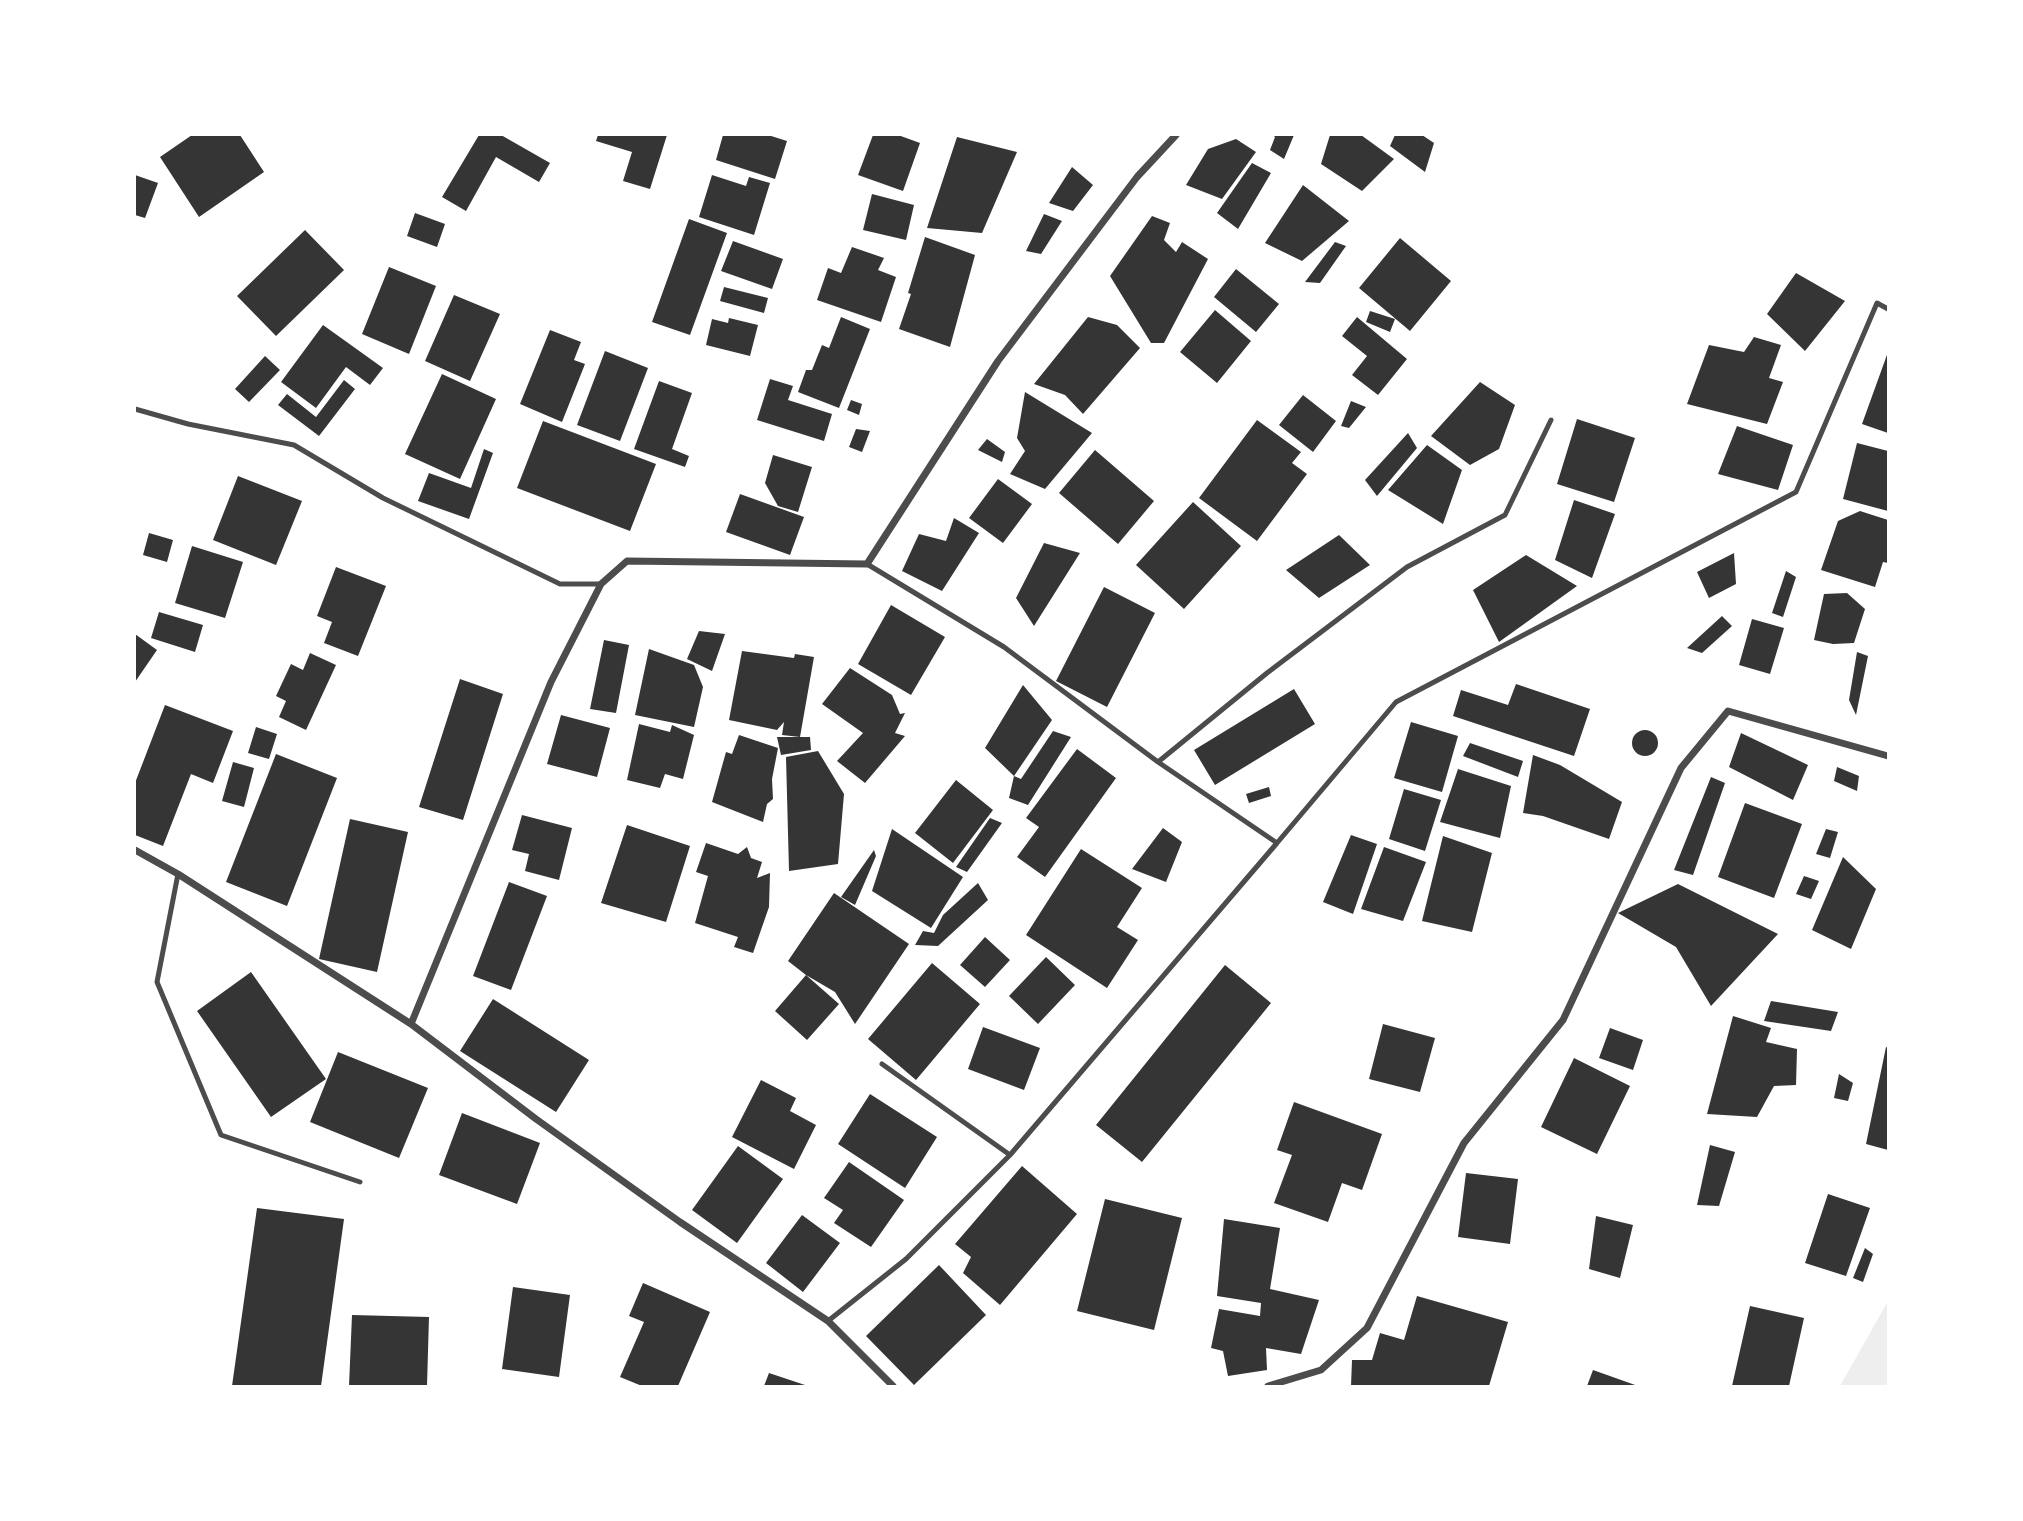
<!DOCTYPE html>
<html>
<head>
<meta charset="utf-8">
<style>
  body { margin:0 }
  #map { position:relative; width:2023px; height:1521px; overflow:hidden; background:#fff; font-family:"Nunito Sans",sans-serif }
  canvas { display:block }
  .frame { position:absolute; inset:0; border:136px solid #fff; pointer-events:none }
</style>
</head>
<body>
<div id="map">
<canvas width="2023" height="1521"></canvas>
<div class="frame"></div>
</div>
<script>
const c = document.querySelector('canvas').getContext('2d');
c.lineJoin = 'round';
function fillPath(path, color) { c.fillStyle = color; c.fill(path, 'evenodd'); }
const toPath = rows => new Path2D(rows.map(r => 'M' + r).join(''));
function stroke(path, color, width, dash) { c.strokeStyle = color; c.lineWidth = width; c.lineCap = dash ? 'butt' : 'round'; c.setLineDash(dash || []); c.stroke(path); }
fillPath(toPath([
  [1888,1301,1888,1386,1840,1386]
]), '#eee');
fillPath(toPath([
  [192,135,240,135,264,172,199,217,160,157],
  [479,135,501,135,550,163,539,182,496,157,466,211,442,197],
  [598,135,667,135,650,189,623,181,632,152,596,141],
  [723,135,768,135,787,141,775,179,716,160],
  [873,135,898,135,920,143,903,191,858,175],
  [1273,135,1294,135,1284,159,1270,150,1275,137],
  [1330,135,1361,135,1394,159,1362,191,1321,164],
  [1395,135,1422,135,1434,143,1425,172,1390,146],
  [957,137,1017,152,982,233,927,228],
  [1236,139,1256,152,1222,199,1186,185,1208,149],
  [1252,163,1271,173,1238,229,1217,213],
  [1072,167,1093,185,1073,211,1049,203],
  [135,175,158,183,145,218,135,215],
  [712,175,746,186,749,177,770,183,754,235,699,217],
  [1303,185,1349,221,1302,261,1265,243],
  [872,194,914,205,906,240,863,230],
  [415,213,445,224,437,247,407,236],
  [1044,214,1062,221,1041,254,1026,251],
  [1152,216,1170,223,1164,240,1176,252,1182,242,1208,259,1164,343,1151,343,1110,276],
  [689,219,727,233,690,335,652,322],
  [305,230,344,270,276,336,237,296],
  [925,237,975,255,950,347,899,329,911,294,908,293],
  [1400,238,1451,281,1410,331,1359,288],
  [733,241,783,259,772,289,721,271],
  [1335,242,1346,246,1320,283,1305,282],
  [852,247,884,258,878,270,896,277,881,322,817,300,828,268,841,273],
  [389,267,436,286,409,354,362,334],
  [1236,269,1279,304,1256,332,1214,297],
  [1796,273,1845,301,1805,351,1767,314],
  [724,287,768,298,764,313,720,301],
  [454,295,500,314,470,381,425,361],
  [1215,310,1251,341,1217,383,1180,352],
  [1370,311,1395,319,1390,332,1366,322],
  [841,317,870,329,839,408,798,392,806,370,812,370,822,345,829,348],
  [1088,317,1117,325,1140,348,1083,414,1065,395,1034,384],
  [1357,317,1407,359,1378,395,1352,375,1367,356,1342,336],
  [729,318,758,325,750,356,706,345,712,319,728,323],
  [323,325,383,368,370,385,346,367,316,408,281,382],
  [550,330,581,342,574,360,585,364,562,422,520,404],
  [1754,337,1781,345,1769,378,1783,382,1767,424,1687,404,1709,345,1744,352],
  [605,351,648,368,620,441,577,425],
  [1888,352,1888,433,1862,424],
  [265,356,280,370,249,402,235,389],
  [442,374,496,399,460,479,405,454],
  [770,379,793,386,788,400,832,414,824,441,757,420],
  [344,380,355,389,319,436,278,405,287,394,316,417],
  [659,381,692,393,672,449,689,456,685,467,634,449],
  [1480,382,1515,405,1499,449,1470,465,1431,436],
  [1025,392,1092,433,1045,489,1010,474,1025,451,1017,438],
  [1303,395,1336,421,1313,452,1279,425],
  [851,400,862,404,859,415,847,410],
  [1351,401,1366,407,1349,428,1341,426],
  [1577,419,1635,438,1614,502,1557,484],
  [1257,420,1301,452,1292,463,1307,474,1257,541,1199,498],
  [543,421,656,464,630,531,517,488],
  [1737,426,1793,445,1778,490,1718,474],
  [856,429,870,431,862,452,849,447],
  [1408,433,1417,448,1377,496,1365,480],
  [987,439,1005,452,1002,462,978,450],
  [1857,443,1888,451,1888,511,1843,499],
  [1427,445,1462,470,1443,524,1388,490],
  [484,449,493,453,469,519,418,501,429,473,471,488],
  [1095,450,1154,501,1118,544,1059,493],
  [773,455,812,467,798,512,778,506,765,483],
  [238,476,302,501,276,565,213,540],
  [998,479,1032,504,1003,543,969,518],
  [740,494,804,517,790,555,726,532],
  [1574,500,1615,514,1592,578,1555,560],
  [1193,502,1241,546,1184,609,1136,565],
  [1860,511,1888,520,1888,563,1883,562,1875,587,1821,570,1838,521],
  [954,518,979,533,942,591,902,571,919,534,946,541],
  [149,533,173,540,167,562,143,555],
  [1339,535,1370,565,1319,598,1286,570],
  [1044,543,1080,553,1034,626,1016,598],
  [192,546,243,562,225,618,175,603],
  [1734,553,1736,584,1709,598,1697,572],
  [1526,555,1577,586,1499,642,1473,590],
  [336,567,386,586,358,656,324,643,332,622,317,616],
  [1786,571,1796,577,1783,617,1772,613],
  [1104,587,1155,613,1107,707,1056,681],
  [1847,593,1865,609,1854,643,1833,644,1814,640,1824,594],
  [891,605,945,637,911,695,858,664],
  [159,612,203,625,195,652,151,638],
  [1722,616,1732,626,1702,653,1687,648],
  [1752,619,1784,628,1770,674,1739,665],
  [699,631,725,634,712,671,687,659],
  [135,634,157,650,135,682],
  [604,640,629,645,616,713,590,709],
  [649,649,694,665,703,687,694,727,635,715],
  [742,651,794,658,795,654,814,657,800,737,782,735,784,722,777,730,729,720],
  [1857,652,1868,656,1856,715,1849,700],
  [310,653,336,665,306,730,279,717,286,701,276,696,291,664,303,670],
  [850,668,892,695,900,714,905,713,895,733,905,736,865,783,837,761,863,733,822,704],
  [460,679,503,694,463,820,419,807],
  [1516,684,1590,709,1574,756,1453,716,1461,690,1508,705],
  [1023,685,1052,720,1014,776,985,748],
  [1294,689,1315,724,1215,785,1194,750],
  [165,705,233,731,213,783,191,774,163,846,135,835,135,783],
  [561,715,610,728,597,777,547,764],
  [1411,722,1458,736,1442,792,1394,778],
  [639,724,670,732,672,725,694,735,683,779,665,774,660,788,627,780],
  [256,727,277,734,269,759,248,753],
  '1632 743a13 13 0 1 1 26 0a13 13 0 1 1-26 0Z',
  [1053,731,1071,737,1028,805,1009,798,1014,776,1021,779],
  [1741,733,1808,765,1793,800,1729,767],
  [739,735,778,748,772,779,773,799,767,804,763,822,712,802,726,752,732,754],
  [777,737,810,737,811,750,781,755],
  [1470,743,1523,761,1518,777,1463,756],
  [1077,749,1116,778,1045,877,1017,857,1039,827,1026,818],
  [818,751,844,794,838,864,789,871,786,757],
  [276,754,337,778,287,906,226,882],
  [1533,755,1560,765,1622,802,1609,839,1543,816,1523,813],
  [233,762,254,768,244,807,222,801],
  [1837,767,1859,776,1857,791,1834,781],
  [1458,769,1511,786,1500,838,1440,822],
  [1711,777,1725,783,1693,875,1674,870],
  [956,780,993,810,953,863,915,833],
  [1269,787,1271,796,1249,803,1246,794],
  [1404,789,1441,800,1425,851,1389,839],
  [1745,803,1802,824,1774,898,1718,877],
  [522,815,572,828,559,880,525,871,529,854,512,850],
  [990,818,1002,823,967,872,956,867],
  [350,819,408,832,377,972,319,959],
  [627,825,690,846,666,922,601,903],
  [1163,828,1182,842,1166,882,1132,869],
  [892,829,963,877,931,928,872,891],
  [1826,829,1838,832,1830,858,1816,854],
  [1351,835,1377,844,1353,914,1323,902],
  [1443,836,1492,853,1472,932,1422,921],
  [706,843,738,854,747,847,751,858,762,862,757,878,770,873,769,907,753,953,734,947,738,937,695,923,708,876,696,872],
  [1384,847,1426,862,1403,921,1361,909],
  [1081,849,1142,888,1117,927,1138,940,1107,988,1026,935],
  [874,850,876,856,855,905,841,897],
  [1843,857,1876,889,1851,949,1812,930],
  [1804,876,1819,881,1811,899,1796,894],
  [509,882,547,896,511,990,473,976],
  [978,883,988,900,938,946,915,945,923,931,934,933,943,915],
  [1678,884,1778,934,1711,1006,1676,947,1618,913],
  [834,893,909,944,855,1024,835,992,806,975,839,1004,807,1040,775,1011,806,975,788,961],
  [985,937,1010,960,985,987,960,965],
  [1046,957,1075,985,1038,1024,1009,996],
  [932,963,980,1004,916,1080,868,1039],
  [1225,965,1271,1003,1142,1162,1096,1125],
  [251,972,326,1079,271,1117,197,1011],
  [493,999,589,1060,556,1112,460,1051],
  [1771,1001,1838,1012,1831,1031,1764,1021],
  [1733,1016,1771,1028,1766,1042,1797,1049,1796,1085,1774,1086,1757,1117,1707,1114],
  [1383,1024,1435,1038,1420,1092,1369,1079],
  [983,1027,1040,1048,1024,1090,968,1069],
  [1610,1028,1643,1040,1633,1070,1599,1058],
  [1886,1047,1888,1048,1888,1150,1866,1144],
  [338,1052,428,1088,399,1158,310,1122],
  [1574,1058,1630,1086,1597,1154,1541,1127],
  [1839,1074,1853,1083,1848,1101,1834,1098],
  [761,1080,796,1098,790,1111,816,1125,794,1169,732,1137],
  [870,1094,937,1137,905,1188,838,1144],
  [1294,1102,1382,1134,1362,1190,1342,1183,1328,1222,1274,1203,1292,1155,1277,1150],
  [462,1113,540,1143,517,1204,439,1175],
  [1710,1145,1735,1152,1719,1206,1697,1205],
  [738,1146,783,1179,737,1243,692,1210],
  [849,1162,904,1200,871,1247,834,1223,843,1210,824,1198],
  [1022,1166,1077,1214,1000,1305,963,1273,971,1257,955,1244],
  [1466,1173,1518,1179,1510,1244,1458,1237],
  [1828,1194,1870,1208,1846,1276,1805,1263],
  [1105,1199,1182,1218,1154,1330,1077,1311],
  [257,1208,344,1219,321,1386,232,1386],
  [802,1215,840,1243,803,1292,766,1263],
  [1596,1216,1633,1225,1620,1278,1589,1269],
  [1224,1219,1280,1228,1270,1289,1319,1300,1301,1354,1266,1348,1267,1370,1228,1376,1223,1351,1211,1348,1219,1309,1260,1316,1261,1303,1217,1296],
  [1865,1248,1873,1254,1863,1282,1853,1278],
  [939,1265,986,1315,914,1385,866,1336],
  [643,1283,710,1312,678,1386,642,1386,620,1377,644,1322,629,1316],
  [513,1287,570,1295,559,1377,502,1369],
  [1417,1296,1508,1322,1489,1386,1351,1386,1352,1360,1372,1360,1380,1333,1404,1340],
  [1750,1306,1804,1318,1789,1386,1732,1386],
  [352,1315,429,1317,427,1386,349,1386],
  [1593,1370,1638,1386,1587,1386],
  [769,1373,808,1386,764,1386]
]), '#353535');
stroke(toPath([
  [135,409,188,424,294,445,383,498,560,584,601,584],
  [867,564,1004,647,1158,762,1277,843,1396,702,1796,492,1877,303,1888,309],
  [1158,762,1267,673,1407,567,1505,515,1551,420],
  [178,874,157,982,221,1135,360,1182],
  [882,1064,1010,1155],
  [828,1321,906,1259,1010,1155,1277,843]
]), '#4c4c4c', 5);
stroke(toPath([
  [135,850,178,874,411,1024],
  [893,1386,828,1321,680,1222,536,1119,411,1024,551,682,601,584,627,561,867,564,998,361,1137,177,1176,135],
  [1268,1386,1321,1370,1367,1328,1464,1143,1563,1020,1681,768,1728,711,1888,756]
]), '#4c4c4c', 7);
</script>
</body>
</html>
